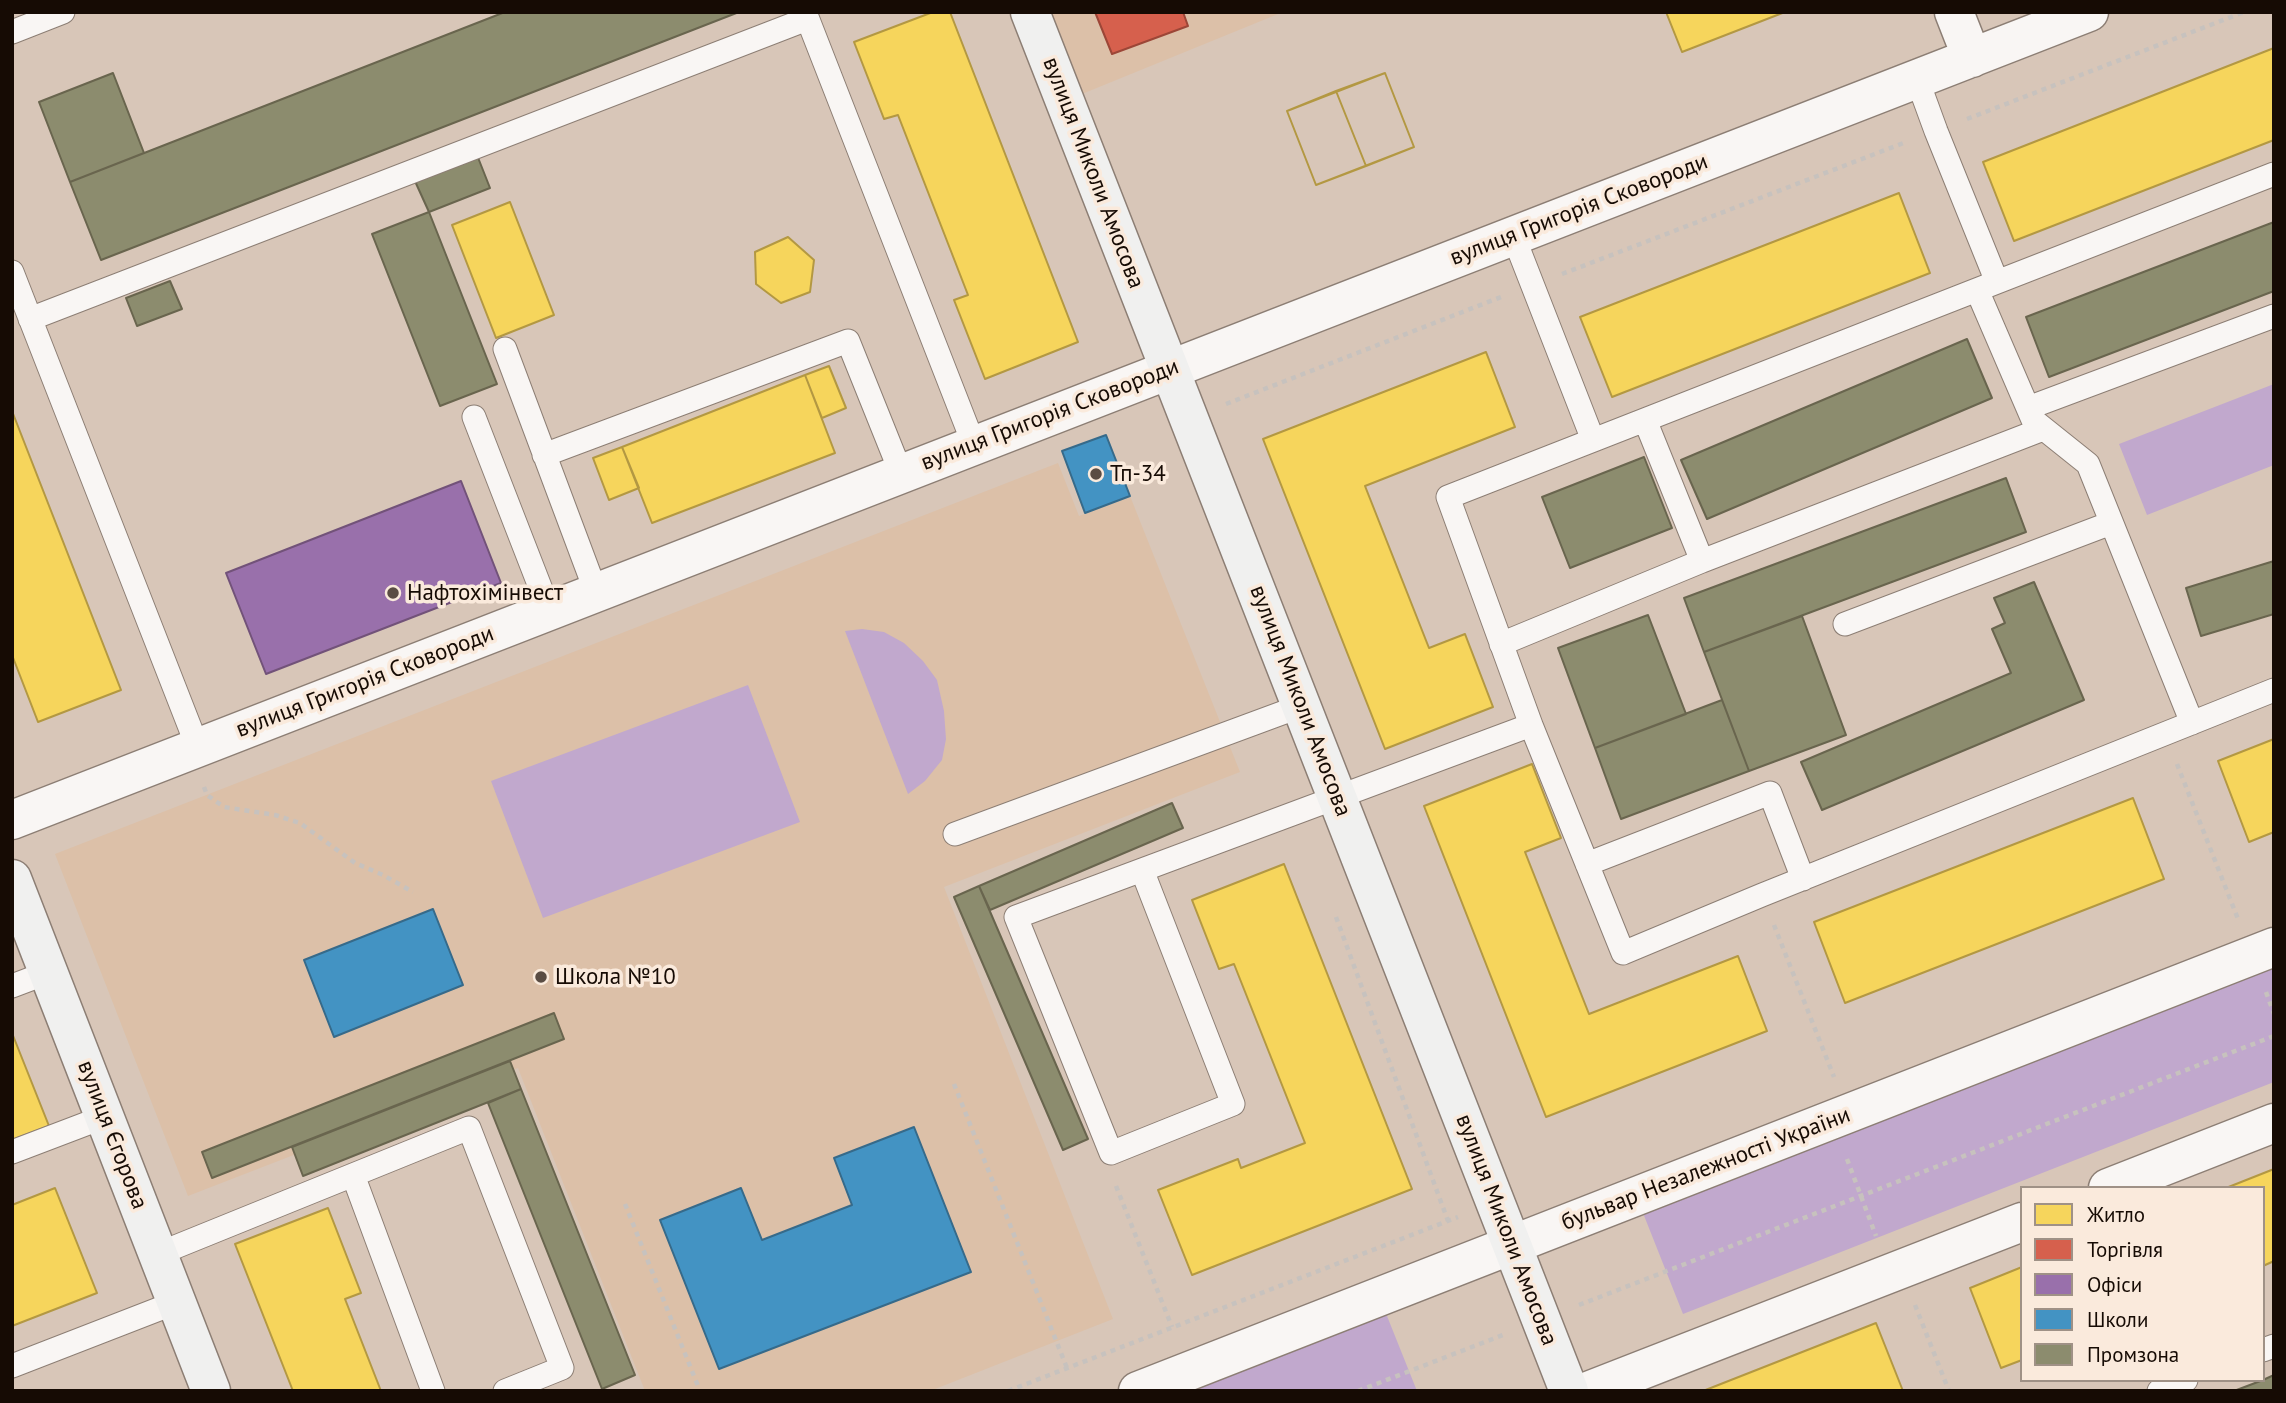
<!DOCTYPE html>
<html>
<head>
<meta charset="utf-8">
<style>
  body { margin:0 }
  #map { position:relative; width:2286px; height:1403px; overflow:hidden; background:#d8c6b8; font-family:"PT Sans",sans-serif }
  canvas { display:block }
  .frame { position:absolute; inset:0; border:14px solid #160b04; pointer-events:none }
  .legend { position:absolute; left:2020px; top:1186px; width:245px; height:196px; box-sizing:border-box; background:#faeadc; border:2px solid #9f9186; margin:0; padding:9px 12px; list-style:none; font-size:21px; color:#160b04 }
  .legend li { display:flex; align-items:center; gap:14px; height:35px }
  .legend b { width:35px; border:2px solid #9f9186 }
</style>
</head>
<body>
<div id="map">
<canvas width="2286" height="1403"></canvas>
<div class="frame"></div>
<ul class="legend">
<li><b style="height:19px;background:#f6d55c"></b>Житло</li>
<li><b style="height:19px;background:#d6604d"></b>Торгівля</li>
<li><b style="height:19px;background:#9970ab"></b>Офіси</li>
<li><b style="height:19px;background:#4393c3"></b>Школи</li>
<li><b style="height:19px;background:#8c8c6e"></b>Промзона</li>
</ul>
</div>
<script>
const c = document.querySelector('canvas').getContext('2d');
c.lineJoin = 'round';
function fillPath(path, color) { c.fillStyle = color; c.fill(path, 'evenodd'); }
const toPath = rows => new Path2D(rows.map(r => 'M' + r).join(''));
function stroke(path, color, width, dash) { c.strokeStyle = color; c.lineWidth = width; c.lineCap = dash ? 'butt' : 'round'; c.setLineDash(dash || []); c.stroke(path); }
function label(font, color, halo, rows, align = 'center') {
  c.font = font + ' "PT Sans",sans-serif'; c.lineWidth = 7; c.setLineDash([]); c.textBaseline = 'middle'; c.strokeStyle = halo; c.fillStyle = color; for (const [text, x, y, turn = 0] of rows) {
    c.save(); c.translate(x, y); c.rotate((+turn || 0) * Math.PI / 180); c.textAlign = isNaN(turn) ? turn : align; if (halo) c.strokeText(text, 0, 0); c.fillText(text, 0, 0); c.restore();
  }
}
fillPath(toPath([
  [1050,12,1283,12,1082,94],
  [1058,463,1079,516,1130,496,1240,772,944,887,1113,1319,930,1391,645,1391,518,1068,188,1196,55,854]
]), '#dcc0a8');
fillPath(toPath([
  [2274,384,2274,465,2147,515,2119,444],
  [862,629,884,632,904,643,923,661,937,680,944,711,946,739,942,760,925,781,908,794,845,631],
  [748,685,800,822,543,918,491,781],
  [2274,968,2274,1082,1683,1314,1643,1213],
  [1381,1301,1417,1391,1152,1391]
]), '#c1a8cd');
const homes = toPath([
  [933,12,950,12,1078,342,985,379,954,300,968,295,898,115,884,119,854,42,933,12],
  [1666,12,1785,12,1682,52,1666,12],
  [2274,48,2274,140,2014,241,1983,162,2274,48],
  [1385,73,1414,147,1366,166,1336,91,1385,73],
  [1385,73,1414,147,1316,185,1287,111,1385,73],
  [1336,91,1366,166,1316,185,1287,111,1336,91],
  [1899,193,1930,273,1612,397,1580,317,1899,193],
  [510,202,554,315,496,338,452,225,510,202],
  [788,237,814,260,810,292,781,303,756,284,755,252,788,237],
  [1486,352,1515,427,1365,486,1429,648,1465,634,1493,707,1385,749,1263,439,1486,352],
  [829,366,846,408,822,418,805,375,829,366],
  [805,375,835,453,652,523,622,447,805,375],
  [12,411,121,690,38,722,12,655,12,411],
  [622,447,639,488,609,500,593,458,622,447],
  [2274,739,2274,832,2249,842,2218,761,2274,739],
  [1532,764,1561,838,1525,852,1589,1014,1738,956,1767,1031,1546,1117,1424,806,1532,764],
  [2133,798,2164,879,1845,1003,1814,922,2133,798],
  [1284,864,1412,1189,1192,1275,1158,1190,1238,1159,1241,1168,1305,1143,1234,964,1219,969,1192,900,1284,864],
  [12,1033,49,1126,12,1140,12,1033],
  [2274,1169,2274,1261,2263,1266,2263,1188,2226,1188,2274,1169],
  [55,1188,97,1293,12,1326,12,1205,55,1188],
  [328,1208,361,1293,345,1299,381,1391,293,1391,235,1244,328,1208],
  [2022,1267,2022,1360,2001,1368,1970,1288,2022,1267],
  [1876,1323,1903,1391,1703,1391,1876,1323]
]);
fillPath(homes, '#f6d55c');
stroke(homes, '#b39842', 2);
const shops = toPath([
  [1095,12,1183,12,1188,26,1112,54,1095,12]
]);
fillPath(shops, '#d6604d');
stroke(shops, '#9c4637', 2);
const offices = toPath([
  [461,481,501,583,266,674,226,573,461,481]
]);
fillPath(offices, '#9970ab');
stroke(offices, '#725279', 2);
const schools = toPath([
  [1106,435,1130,496,1085,513,1062,451,1106,435],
  [433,909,463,985,334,1037,304,960,433,909],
  [914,1127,971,1272,719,1369,660,1220,741,1188,762,1240,852,1205,834,1158,914,1127]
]);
fillPath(schools, '#4393c3');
stroke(schools, '#366a8a', 2);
const industry = toPath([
  [505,12,739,12,101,260,70,182,505,12],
  [113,73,144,153,70,182,39,102,113,73],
  [477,155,490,188,429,212,414,179,477,155],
  [429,212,497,384,440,406,372,234,429,212],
  [2274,222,2274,291,2049,377,2026,317,2274,222],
  [170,281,182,309,137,326,126,298,170,281],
  [1967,339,1992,398,1707,519,1681,460,1967,339],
  [1644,457,1672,528,1570,568,1542,497,1644,457],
  [2006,478,2026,532,1704,652,1684,598,2006,478],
  [2274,561,2274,614,2201,636,2186,588,2274,561],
  [2034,582,2084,700,1822,810,1801,762,2011,673,1992,629,2005,623,1994,598,2034,582],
  [1648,615,1686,714,1595,748,1558,648,1648,615],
  [1802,616,1846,735,1749,771,1704,652,1802,616],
  [1722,700,1749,771,1621,819,1595,748,1722,700],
  [1172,803,1183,828,990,910,979,886,1172,803],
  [979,886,1088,1139,1063,1150,954,897,979,886],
  [554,1013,564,1039,212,1178,202,1152,554,1013],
  [510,1061,521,1089,303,1176,292,1147,510,1061],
  [521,1089,635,1375,602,1389,488,1103,521,1089],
  [2274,1375,2274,1391,2234,1391,2263,1380,2274,1375]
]);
fillPath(industry, '#8c8c6e');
stroke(industry, '#69654e', 2);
const lane = toPath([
  [805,12,974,445],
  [12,32,63,12],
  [1513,235,1593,440],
  [12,272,198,748],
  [1997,282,2274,174],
  [1977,290,2033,420,2088,464,2192,723],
  [30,319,807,19],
  [505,349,596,592],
  [2028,408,2274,316],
  [474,417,549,610],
  [544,455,848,341,901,473],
  [1702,561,2043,429],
  [1845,624,2111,523],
  [1501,644,1702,561,1645,420],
  [1531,725,1623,953,1762,895,2274,690],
  [955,834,1301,706],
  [1587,864,1770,793,1803,879],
  [1142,870,1016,917,1111,1153,1233,1104,1142,870,1531,725,1448,497,1997,282,1936,131,1917,79],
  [12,986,49,972],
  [12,1152,104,1117],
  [353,1175,433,1391],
  [158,1254,469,1128,562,1368,505,1391],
  [2263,1350,2274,1346],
  [12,1366,177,1302],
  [2159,1391,2186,1380]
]);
const street = toPath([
  [1954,12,1972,58],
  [12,820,2089,12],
  [2108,1188,2274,1123],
  [1138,1391,2274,947],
  [1588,1391,2022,1222]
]);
const secondary = toPath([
  [1030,12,1569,1391],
  [12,879,211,1391]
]);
stroke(lane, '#8c7e74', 25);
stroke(street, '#8c7e74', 41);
stroke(secondary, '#8c7e74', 41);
stroke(toPath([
  [1967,119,2244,12],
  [1562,274,1906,142],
  [1226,404,1501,297],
  [2177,764,2238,919],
  [204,787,207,795,224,807,275,815,300,823,355,863,383,875,413,892],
  [1336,917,1448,1221],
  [1774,925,1834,1077],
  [2266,992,2274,1014],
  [954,1084,1067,1368],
  [1847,1159,1876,1236],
  [1116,1186,1172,1327],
  [625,1204,700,1391],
  [1579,1305,2274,1036],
  [1915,1305,1949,1391],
  [1008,1391,1458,1217],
  [1358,1391,1503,1335]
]), '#c7c2be', 4.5, [5, 5]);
stroke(lane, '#f9f6f4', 23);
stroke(street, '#f9f6f4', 38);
stroke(secondary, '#f0f0ef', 38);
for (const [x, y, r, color] of [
  [1096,474,7,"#5a4c43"],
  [393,593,7,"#5a4c43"],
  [541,977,7,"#5a4c43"]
]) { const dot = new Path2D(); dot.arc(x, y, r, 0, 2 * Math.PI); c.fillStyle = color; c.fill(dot); stroke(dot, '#faeadc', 2.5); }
label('23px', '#160b04', '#faeadc', [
  ["вулиця Миколи Амосова",1093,173,69],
  ["вулиця Григорія Сковороди",1579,210,-21],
  ["вулиця Григорія Сковороди",1050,415,-21],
  ["вулиця Григорія Сковороди",365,682,-21],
  ["вулиця Миколи Амосова",1300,701,69],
  ["вулиця Єгорова",112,1135,69],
  ["бульвар Незалежності України",1706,1169,-21],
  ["вулиця Миколи Амосова",1506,1230,69]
]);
label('23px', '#160b04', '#faeadc', [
  ["Тп-34",1110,474],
  ["Нафтохімінвест",407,593],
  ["Школа №10",555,977]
], 'left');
</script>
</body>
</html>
